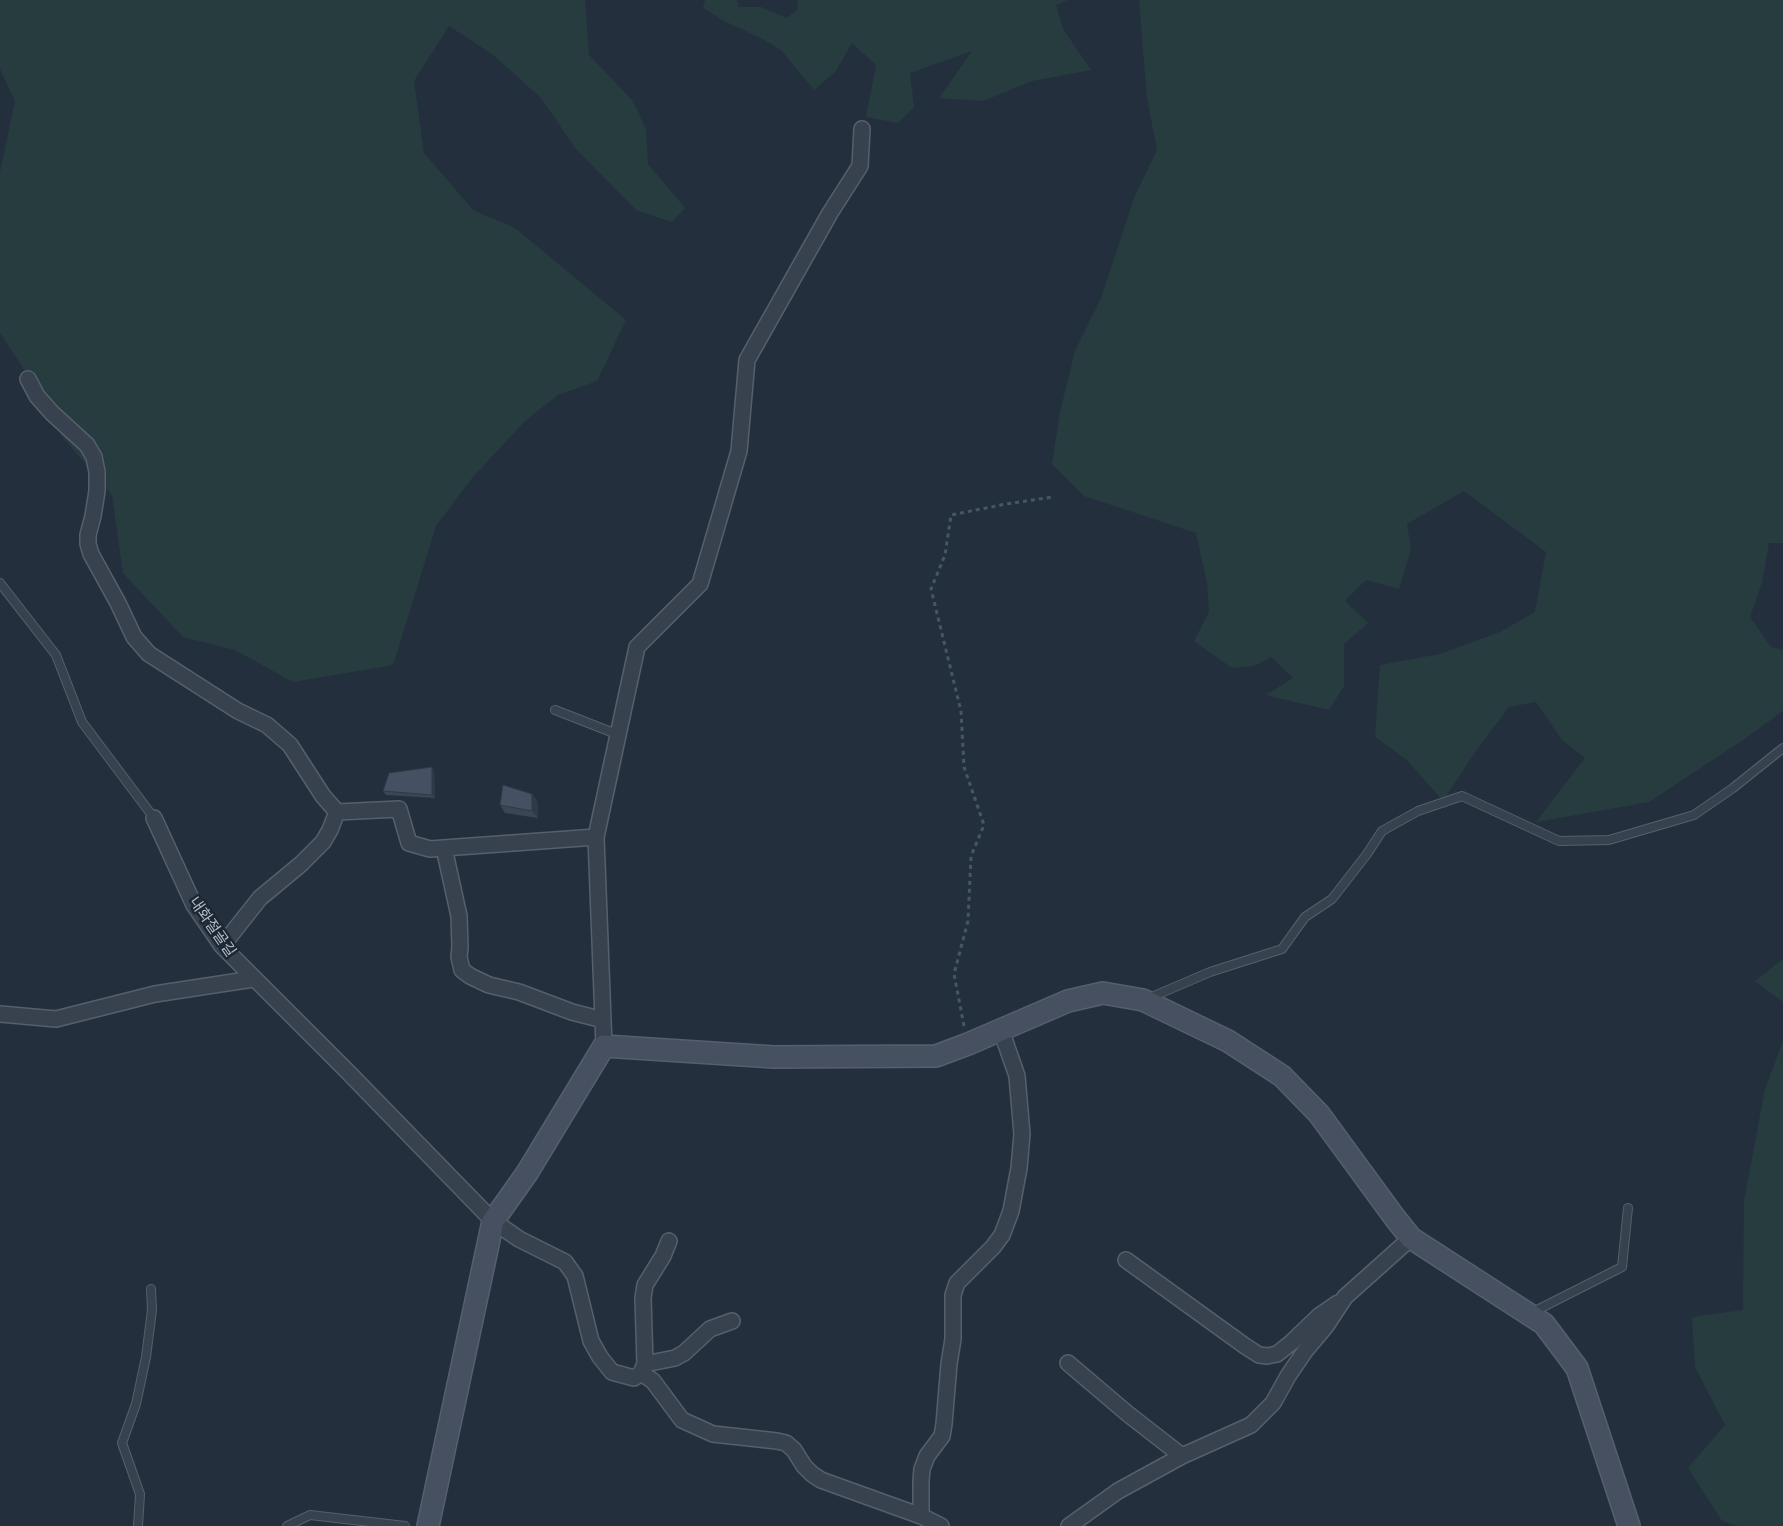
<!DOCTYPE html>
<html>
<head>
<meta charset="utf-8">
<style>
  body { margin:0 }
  canvas { display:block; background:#242f3e }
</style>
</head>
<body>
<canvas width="1783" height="1526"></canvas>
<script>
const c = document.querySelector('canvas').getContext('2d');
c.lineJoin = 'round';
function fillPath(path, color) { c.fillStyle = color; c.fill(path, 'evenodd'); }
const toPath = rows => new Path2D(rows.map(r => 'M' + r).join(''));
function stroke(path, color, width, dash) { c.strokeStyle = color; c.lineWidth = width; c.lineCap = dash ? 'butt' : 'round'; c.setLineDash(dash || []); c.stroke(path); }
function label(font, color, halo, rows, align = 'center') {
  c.font = font + ' "Noto Sans","Noto Sans KR",sans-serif'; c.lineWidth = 5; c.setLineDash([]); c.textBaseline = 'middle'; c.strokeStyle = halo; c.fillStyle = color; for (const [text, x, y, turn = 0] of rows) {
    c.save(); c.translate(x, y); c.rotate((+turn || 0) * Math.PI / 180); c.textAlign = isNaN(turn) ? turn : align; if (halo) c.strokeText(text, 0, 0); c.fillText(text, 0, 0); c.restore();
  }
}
fillPath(toPath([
  [0,0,585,0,589,55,633,101,646,129,648,164,685,208,672,222,636,210,576,149,541,98,492,54,449,26,414,81,424,153,473,210,515,228,626,320,597,381,558,395,525,421,472,478,436,526,393,665,293,682,235,650,183,637,123,573,112,495,61,435,31,380,0,333,0,172,15,101,0,69],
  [705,0,737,0,739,7,761,7,786,18,797,11,798,0,1068,0,1056,5,1063,29,1091,70,1032,81,983,101,939,98,972,51,910,73,914,107,898,123,866,117,876,65,852,43,836,71,814,90,781,50,761,38,726,22,703,8],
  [1139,0,1783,0,1783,543,1769,543,1762,583,1750,617,1771,647,1783,650,1783,711,1740,742,1649,802,1536,822,1585,758,1562,740,1536,702,1509,707,1475,752,1443,801,1407,760,1375,737,1380,665,1440,654,1500,632,1535,612,1546,552,1464,491,1407,524,1411,550,1399,589,1366,580,1345,601,1368,623,1344,644,1344,686,1329,710,1266,695,1293,678,1271,657,1254,666,1232,668,1194,641,1209,612,1207,582,1196,533,1084,496,1052,464,1060,412,1075,351,1101,298,1134,198,1157,150,1147,98],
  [1783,959,1783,1002,1755,981],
  [1783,1041,1783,1526,1737,1526,1722,1521,1688,1468,1725,1425,1695,1367,1692,1317,1743,1310,1744,1201,1765,1089]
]), '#263c3f');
const lane = toPath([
  [0,583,56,655,82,722,154,818],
  [555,710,619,735],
  [1147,999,1210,972,1282,949,1305,917,1332,899,1367,854,1382,831,1418,811,1462,796,1559,841,1609,840,1694,815,1733,788,1783,748],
  [1531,1313,1622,1267,1628,1208],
  [138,1526,140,1494,122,1443,136,1404,146,1357,152,1310,151,1289],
  [287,1526,310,1515,405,1526]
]);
const street = toPath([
  [28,379,37,396,52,413,87,445,94,457,97,472,97,491,93,516,88,535,88,544,91,554,118,603,134,637,149,654,238,711,267,725,290,745,323,796,337,812,399,809,409,843,430,849,596,837],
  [154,818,194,905,222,946,348,1072,493,1221,519,1239,565,1262,575,1276,591,1341,600,1357,612,1372,634,1378,641,1373,645,1364,643,1298,645,1285,663,1256,669,1241],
  [444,848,459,916,460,947,459,957,462,970,470,976,489,985,519,992,572,1012,603,1020],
  [222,946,260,898,301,864,323,842,330,830,337,812],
  [0,1014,56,1019,155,994,253,979],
  [604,1046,596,837,637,647,700,584,739,451,747,360,830,213,860,166,862,129],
  [1126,1260,1245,1346,1259,1355,1267,1356,1277,1354,1292,1342,1319,1316,1338,1303],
  [1068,1363,1128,1414,1182,1456],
  [645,1364,675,1358,684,1353,710,1329,732,1321],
  [641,1373,653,1381,682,1420,713,1434,777,1441,786,1443,794,1450,804,1466,812,1474,821,1480,921,1516,941,1526],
  [921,1516,921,1481,922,1469,927,1456,942,1436,944,1424,949,1364,953,1339,953,1295,957,1283,993,1247,1002,1235,1011,1211,1019,1168,1022,1134,1017,1076,1001,1030],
  [1069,1526,1118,1491,1182,1456,1251,1425,1273,1403,1288,1376,1305,1351,1326,1326,1345,1297,1411,1238]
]);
const secondary = toPath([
  [428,1526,493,1221,527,1173,604,1046,774,1057,936,1056,968,1044,1068,1001,1103,993,1143,1000,1228,1041,1282,1076,1319,1114,1395,1218,1411,1238,1544,1324,1577,1368,1629,1526]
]);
stroke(lane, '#565f6c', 10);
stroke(street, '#565f6c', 18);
stroke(secondary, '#565f6c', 24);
stroke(toPath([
  [964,1026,954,974,968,921,971,856,984,825,964,767,961,711,931,589,945,555,951,515,1006,504,1053,497]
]), '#44595c', 3, [4, 4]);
stroke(lane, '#38414e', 8);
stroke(street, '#38414e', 15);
stroke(secondary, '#465061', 21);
fillPath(toPath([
  [432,767,434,771,435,798,386,795,383,791],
  [538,802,538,818,505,813,500,805]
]), '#3b4654');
fillPath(toPath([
  [432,767,434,771,435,798,432,795],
  [532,794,538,802,538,818,532,811]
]), '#303945');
const building = toPath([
  [432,767,432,795,383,791,389,773,432,767],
  [503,785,532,794,532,811,500,805,503,785]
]);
fillPath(building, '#455162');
stroke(building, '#303945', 1);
label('15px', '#b4bcc9', '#1d2633', [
  ["내화절골길",212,927,55]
]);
</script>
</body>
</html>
